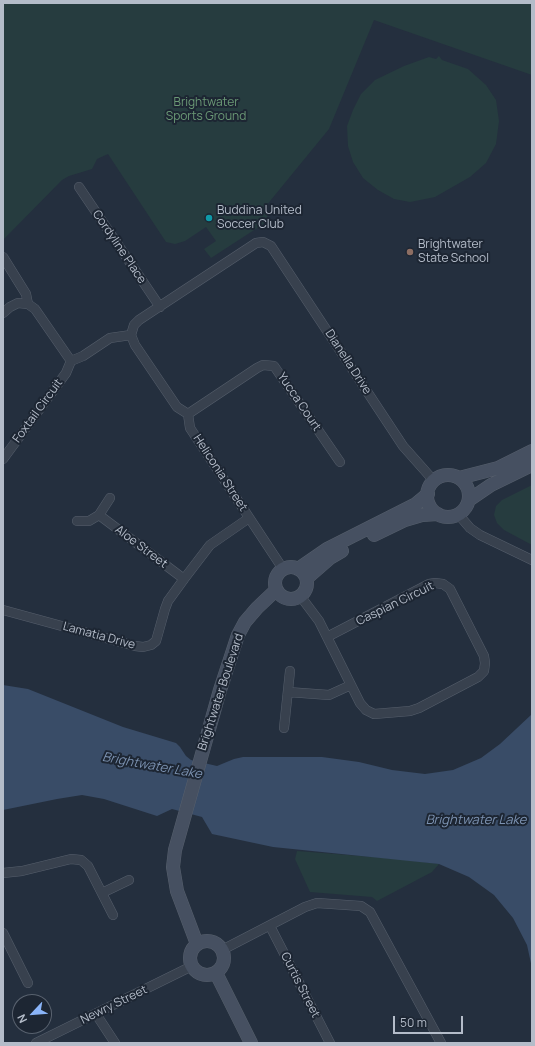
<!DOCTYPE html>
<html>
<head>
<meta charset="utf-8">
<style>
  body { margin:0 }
  #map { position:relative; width:535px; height:1046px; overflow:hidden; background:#242f3e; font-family:Manrope,sans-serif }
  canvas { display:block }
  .frame { position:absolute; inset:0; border:4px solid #b4bcc9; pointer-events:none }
  .north { position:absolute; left:12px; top:994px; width:40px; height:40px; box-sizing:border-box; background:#1d2633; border:1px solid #59626f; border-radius:50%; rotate:244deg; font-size:11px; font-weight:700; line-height:16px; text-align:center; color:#b4bcc9 }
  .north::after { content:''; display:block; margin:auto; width:14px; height:18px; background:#8ab4f8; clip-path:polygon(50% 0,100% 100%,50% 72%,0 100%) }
  .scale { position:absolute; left:393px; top:1016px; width:70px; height:18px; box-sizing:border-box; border:2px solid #b4bcc9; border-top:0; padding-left:5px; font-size:12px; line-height:14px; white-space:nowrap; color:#b4bcc9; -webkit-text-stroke:3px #1d2633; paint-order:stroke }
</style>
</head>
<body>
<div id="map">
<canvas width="535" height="1046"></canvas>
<div class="frame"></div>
<div class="north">N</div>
<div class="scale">50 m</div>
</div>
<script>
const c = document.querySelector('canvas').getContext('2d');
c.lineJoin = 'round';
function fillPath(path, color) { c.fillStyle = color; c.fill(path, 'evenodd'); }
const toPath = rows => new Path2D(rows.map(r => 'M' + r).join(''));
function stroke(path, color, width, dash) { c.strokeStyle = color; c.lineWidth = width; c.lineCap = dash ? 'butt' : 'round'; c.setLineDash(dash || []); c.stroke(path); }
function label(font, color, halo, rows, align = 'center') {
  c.font = font + ' Manrope,sans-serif'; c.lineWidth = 4; c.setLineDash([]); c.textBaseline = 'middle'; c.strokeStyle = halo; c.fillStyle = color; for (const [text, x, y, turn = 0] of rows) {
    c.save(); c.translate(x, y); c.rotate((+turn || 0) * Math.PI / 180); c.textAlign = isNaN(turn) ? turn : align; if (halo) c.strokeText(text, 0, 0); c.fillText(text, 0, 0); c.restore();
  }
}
fillPath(toPath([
  [3,3,532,3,532,75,374,20,329,129,266,206,268,221,211,258,204,249,216,241,206,227,185,241,175,244,166,242,108,154,97,159,92,169,69,176,62,180,3,240],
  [439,56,442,60,468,69,486,85,496,100,499,121,496,144,486,163,470,177,435,197,410,202,394,199,378,190,363,178,353,162,348,146,347,126,353,110,361,94,375,80,404,66,429,57,436,59],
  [532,485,532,545,504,530,497,523,494,515,496,506,502,500],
  [297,851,399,859,439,864,432,872,377,901,372,897,310,892,295,859]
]), '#263c3f');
fillPath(toPath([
  [3,685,28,689,123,727,176,743,180,747,186,756,191,760,217,766,234,759,243,757,322,757,359,762,392,770,425,774,453,770,481,758,500,744,532,714,532,968,527,945,513,918,494,895,469,877,439,864,273,847,212,834,202,817,172,809,157,816,104,799,82,795,57,799,3,810]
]), '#394c67');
const street = toPath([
  [79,187,160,307],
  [3,257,26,294,28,304],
  [3,313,10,307,18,303,28,304,35,309,71,361],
  [188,414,257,368,263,365,274,366,340,462],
  [3,459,66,373,71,361,83,356,110,338,131,335],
  [458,514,470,528,480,535,532,560],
  [99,515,184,579],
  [77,521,89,521,99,515,110,498],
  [283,569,190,428,188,414,177,407,135,345,131,335,134,325,139,320,256,243,263,242,271,246,403,446,434,481],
  [301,597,319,621,360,703,366,710,374,714,410,711,419,708,478,677,484,671,485,663,484,656,450,589,443,584,435,583,429,584,327,637],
  [3,610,135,646,143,647,151,645,156,641,165,609,168,601,184,579,210,545,249,518],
  [288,692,329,695,351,685],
  [284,728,290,671],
  [3,873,22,871,71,859,81,860,88,866,113,915],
  [102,893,129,880],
  [270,926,330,1043],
  [3,933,28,983],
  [222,950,305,907,317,903,361,906,370,912,441,1043],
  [96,1014,115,1043],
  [36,1043,192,966]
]);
const secondary = toPath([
  '427 496a21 21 0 1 1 42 0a21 21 0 1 1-42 0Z',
  [459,478,498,468,532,451],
  [469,500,491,485,532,465],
  [374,535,405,520,422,515,438,514],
  '275 583a16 16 0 1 1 32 0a16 16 0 1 1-32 0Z',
  [298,569,327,549,416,504,428,494],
  [307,578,330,558,342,551],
  '190 958a17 17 0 1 1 34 0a17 17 0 1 1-34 0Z',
  [197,944,177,891,173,867,175,850,220,690,238,635,245,622,257,608,276,590],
  [216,973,251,1043]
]);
stroke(street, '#565f6c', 10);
stroke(secondary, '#565f6c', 14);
stroke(street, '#38414e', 9);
stroke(secondary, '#465061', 13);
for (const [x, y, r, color] of [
  [209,218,4,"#0f9aa8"],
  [410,252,4,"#8d6e63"]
]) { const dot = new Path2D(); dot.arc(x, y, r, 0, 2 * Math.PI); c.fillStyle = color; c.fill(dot); stroke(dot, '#1d2633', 1.5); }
label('12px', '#6b9a76', '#1d2633', [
  ["Brightwater",206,103],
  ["Sports Ground",206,117]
]);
label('12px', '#b4bcc9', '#1d2633', [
  ["Buddina United",217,211],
  ["Soccer Club",217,225],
  ["Brightwater",418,245],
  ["State School",418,259]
], 'left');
label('12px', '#b4bcc9', '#1d2633', [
  ["Cordyline Place",119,247,56],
  ["Dianella Drive",348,362,57],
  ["Yucca Court",299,402,56],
  ["Foxtail Circuit",38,411,-54],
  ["Heliconia Street",220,473,57],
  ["Aloe Street",141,547,37],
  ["Caspian Circuit",395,604,-26],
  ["Lamatia Drive",99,636,15],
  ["Brightwater Boulevard",221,692,-72],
  ["Curtis Street",300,985,63],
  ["Newry Street",114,1005,-26]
]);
label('italic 13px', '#7c92b1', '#1d2633', [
  ["Brightwater Lake",152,766,10],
  ["Brightwater Lake",476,820]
]);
</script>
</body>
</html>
